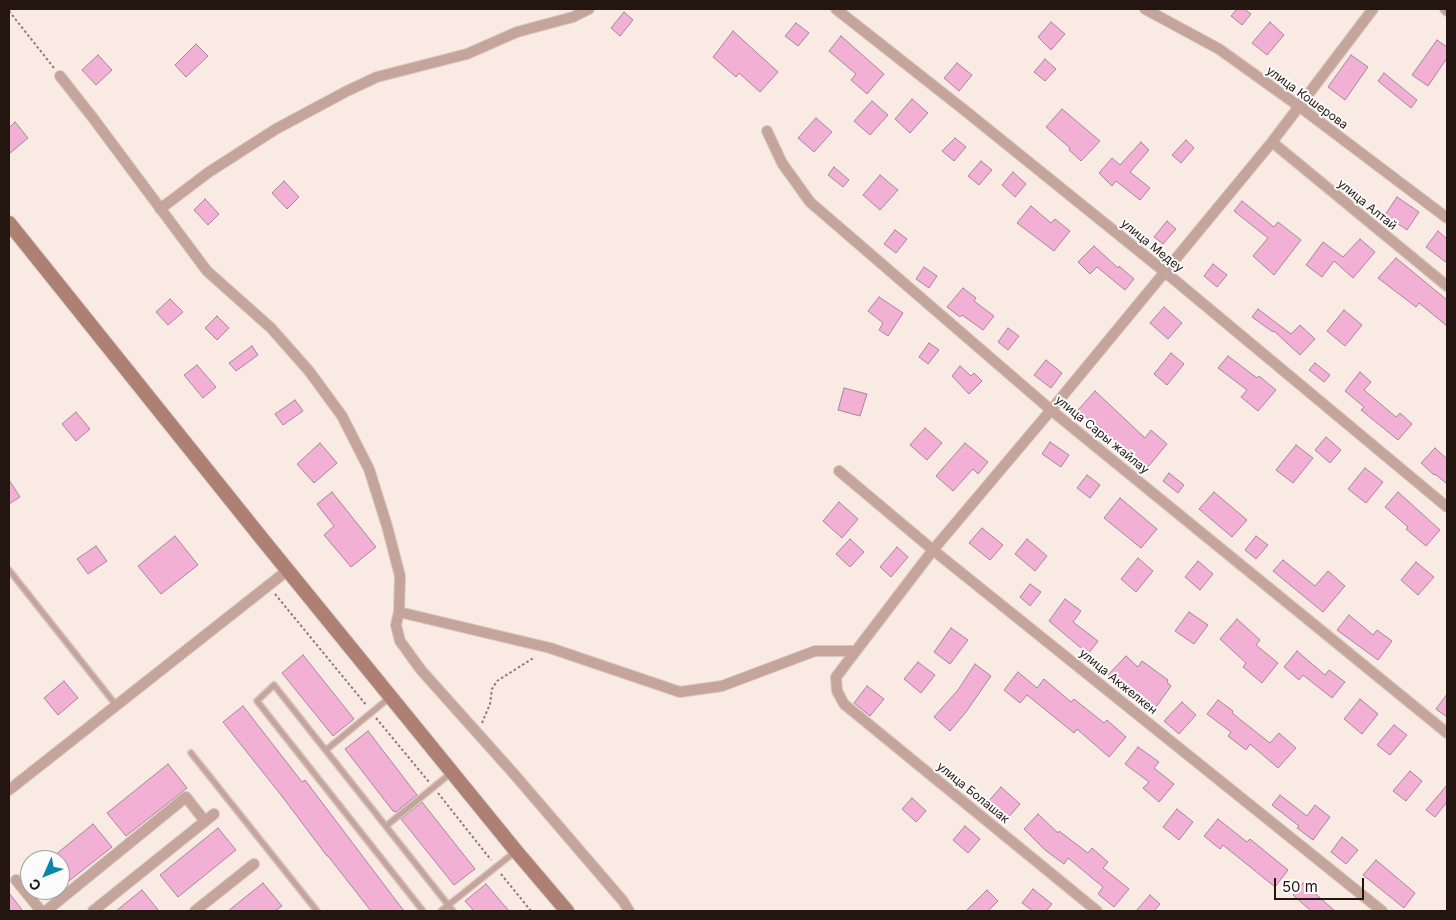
<!DOCTYPE html>
<html>
<head>
<meta charset="utf-8">
<style>
  body { margin:0 }
  #map { position:relative; width:1456px; height:920px; overflow:hidden; background:#f9eae4; font-family:Inter,sans-serif }
  canvas { display:block }
  .frame { position:absolute; inset:0; border:10px solid #231610; pointer-events:none }
  .north { position:absolute; left:20px; top:850px; width:50px; height:50px; box-sizing:border-box; background:#fbfbfb; border:1px solid #a59f9d; border-radius:50%; rotate:226deg; font-size:14px; font-weight:700; line-height:20px; text-align:center; color:#231610 }
  .north::after { content:''; display:block; margin:auto; width:18px; height:22px; background:#0687a9; clip-path:polygon(50% 0,100% 100%,50% 72%,0 100%) }
  .scale { position:absolute; left:1274px; top:878px; width:90px; height:22px; box-sizing:border-box; border:2px solid #231610; border-top:0; padding-left:6px; font-size:15px; line-height:18px; white-space:nowrap; color:#231610; -webkit-text-stroke:4px #fbfbfb; paint-order:stroke }
</style>
</head>
<body>
<div id="map">
<canvas width="1456" height="920"></canvas>
<div class="frame"></div>
<div class="north">С</div>
<div class="scale">50 m</div>
</div>
<script>
const c = document.querySelector('canvas').getContext('2d');
c.lineJoin = 'round';
function fillPath(path, color) { c.fillStyle = color; c.fill(path, 'evenodd'); }
const toPath = rows => new Path2D(rows.map(r => 'M' + r).join(''));
function stroke(path, color, width, dash) { c.strokeStyle = color; c.lineWidth = width; c.lineCap = dash ? 'butt' : 'round'; c.setLineDash(dash || []); c.stroke(path); }
function label(font, color, halo, rows, align = 'center') {
  c.font = font + ' Inter,sans-serif'; c.lineWidth = 4; c.setLineDash([]); c.textBaseline = 'middle'; c.strokeStyle = halo; c.fillStyle = color; for (const [text, x, y, turn = 0] of rows) {
    c.save(); c.translate(x, y); c.rotate((+turn || 0) * Math.PI / 180); c.textAlign = isNaN(turn) ? turn : align; if (halo) c.strokeText(text, 0, 0); c.fillText(text, 0, 0); c.restore();
  }
}
const building = toPath([
  [1237,9,1244,9,1251,14,1242,25,1231,16,1237,9],
  [624,12,633,20,620,36,611,28,624,12],
  [1051,22,1065,34,1051,50,1038,37,1051,22],
  [1270,22,1284,35,1267,55,1252,43,1270,22],
  [796,23,809,33,798,46,785,36,796,23],
  [733,31,778,72,760,92,739,73,736,77,713,57,733,31],
  [841,36,884,74,867,94,851,80,856,74,829,51,841,36],
  [1437,40,1447,47,1447,58,1428,86,1412,75,1437,40],
  [196,44,208,56,186,77,175,65,196,44],
  [98,55,112,70,96,85,82,70,98,55],
  [1351,55,1368,67,1345,100,1328,87,1351,55],
  [1045,59,1056,69,1045,81,1034,72,1045,59],
  [957,63,972,75,959,91,944,78,957,63],
  [1384,73,1417,100,1411,108,1378,81,1384,73],
  [912,99,928,113,910,133,895,119,912,99],
  [872,101,888,115,870,135,854,121,872,101],
  [1062,109,1100,141,1081,161,1069,150,1070,148,1046,127,1062,109],
  [816,118,832,132,814,152,798,138,816,118],
  [15,122,28,138,9,154,9,128,15,122],
  [955,138,966,147,954,161,942,151,955,138],
  [1186,140,1194,148,1181,163,1172,155,1186,140],
  [1141,142,1149,150,1130,172,1150,188,1140,200,1116,181,1112,186,1099,173,1112,158,1120,165,1141,142],
  [981,161,992,170,979,185,968,176,981,161],
  [834,167,849,180,843,187,828,175,834,167],
  [1013,172,1026,184,1015,197,1002,185,1013,172],
  [880,175,898,190,880,210,863,195,880,175],
  [284,181,299,197,287,209,272,193,284,181],
  [1397,197,1419,212,1407,230,1385,215,1397,197],
  [205,199,219,214,208,225,194,210,205,199],
  [1242,201,1274,227,1278,222,1301,240,1274,275,1253,256,1268,238,1234,211,1242,201],
  [1031,206,1051,223,1055,219,1070,231,1054,251,1017,223,1031,206],
  [1167,221,1176,229,1163,244,1154,237,1167,221],
  [895,230,907,239,896,253,884,244,895,230],
  [1438,231,1447,239,1447,263,1426,247,1438,231],
  [1360,239,1375,252,1353,278,1334,261,1322,277,1306,265,1323,242,1343,257,1360,239],
  [1094,246,1118,268,1119,266,1134,279,1125,290,1097,267,1090,274,1078,262,1094,246],
  [1396,258,1447,300,1447,326,1419,303,1416,307,1378,278,1396,258],
  [1213,264,1227,275,1217,287,1204,276,1213,264],
  [924,267,937,276,929,288,916,279,924,267],
  [963,288,976,298,974,301,994,316,983,330,962,315,960,317,947,307,963,288],
  [879,297,903,313,888,336,879,330,883,323,868,311,879,297],
  [170,299,183,312,168,325,156,312,170,299],
  [1164,307,1182,323,1168,339,1150,323,1164,307],
  [1258,309,1291,334,1300,325,1315,339,1300,355,1274,331,1273,332,1252,317,1258,309],
  [1344,310,1362,325,1345,346,1327,331,1344,310],
  [217,316,229,328,217,340,205,328,217,316],
  [1008,328,1019,336,1008,350,998,342,1008,328],
  [929,343,939,350,928,364,919,357,929,343],
  [252,346,258,355,236,371,229,363,252,346],
  [1171,353,1184,364,1167,385,1154,374,1171,353],
  [1228,356,1257,378,1259,376,1276,390,1258,411,1241,397,1247,390,1218,368,1228,356],
  [1046,360,1062,373,1051,388,1034,375,1046,360],
  [1315,363,1330,375,1324,382,1309,370,1315,363],
  [197,365,216,387,203,398,184,375,197,365],
  [960,366,971,376,974,373,982,381,969,394,952,376,960,366],
  [1360,372,1371,382,1364,390,1396,417,1400,413,1412,424,1398,440,1361,410,1364,407,1345,391,1360,372],
  [844,388,867,394,860,416,838,410,844,388],
  [1095,391,1145,438,1151,430,1167,444,1147,468,1093,421,1092,422,1078,410,1095,391],
  [295,400,303,411,283,425,275,414,295,400],
  [76,412,90,429,76,441,62,424,76,412],
  [925,428,942,443,927,460,910,445,925,428],
  [1326,437,1341,450,1330,463,1315,450,1326,437],
  [1050,442,1069,455,1061,467,1042,454,1050,442],
  [320,443,337,463,314,483,297,464,320,443],
  [965,443,988,462,978,474,973,469,953,491,936,476,965,443],
  [1296,445,1313,458,1293,483,1276,470,1296,445],
  [1435,448,1447,459,1447,484,1435,474,1434,475,1421,463,1435,448],
  [1365,468,1383,482,1366,503,1348,489,1365,468],
  [1169,473,1184,485,1178,493,1163,481,1169,473],
  [1087,475,1100,485,1090,498,1077,488,1087,475],
  [9,480,20,497,9,504,9,480],
  [332,492,376,547,351,567,324,535,334,526,317,504,332,492],
  [1214,492,1247,520,1232,537,1199,509,1214,492],
  [1398,492,1440,530,1426,546,1406,529,1408,527,1385,507,1398,492],
  [1120,498,1157,529,1141,548,1104,518,1120,498],
  [839,502,858,519,842,538,823,521,839,502],
  [982,528,1003,545,990,560,969,543,982,528],
  [175,536,198,565,161,594,138,566,175,536],
  [1256,536,1268,545,1256,559,1245,550,1256,536],
  [850,539,864,552,850,567,836,554,850,539],
  [1027,539,1047,556,1035,571,1015,554,1027,539],
  [96,546,107,561,88,574,77,559,96,546],
  [897,547,908,557,891,577,880,567,897,547],
  [1138,558,1153,571,1136,592,1121,579,1138,558],
  [1283,560,1315,586,1328,571,1345,586,1323,612,1273,571,1283,560],
  [1198,561,1213,574,1200,590,1185,577,1198,561],
  [1416,562,1434,577,1418,595,1401,580,1416,562],
  [1030,584,1041,592,1030,606,1020,597,1030,584],
  [1065,599,1081,611,1073,622,1098,641,1088,654,1049,621,1065,599],
  [1189,612,1208,625,1194,644,1175,631,1189,612],
  [1349,615,1373,635,1377,630,1392,641,1378,660,1337,630,1349,615],
  [1237,619,1260,640,1256,645,1278,663,1262,683,1243,667,1246,663,1220,639,1237,619],
  [951,628,968,640,950,664,934,652,951,628],
  [1297,651,1325,675,1329,670,1345,682,1332,698,1303,675,1299,680,1284,667,1297,651],
  [303,655,354,719,333,736,282,673,303,655],
  [1126,656,1138,667,1142,661,1168,680,1167,682,1171,686,1156,707,1126,685,1123,688,1108,675,1126,656],
  [918,662,935,675,921,693,904,679,918,662],
  [975,664,991,676,966,712,950,731,934,717,958,690,975,664],
  [1018,672,1037,688,1044,679,1071,702,1074,699,1104,723,1107,720,1126,737,1109,757,1077,729,1074,733,1027,695,1020,703,1004,690,1018,672],
  [64,681,78,698,58,715,44,698,64,681],
  [867,686,884,699,870,716,854,703,867,686],
  [1447,694,1447,717,1436,709,1447,694],
  [1360,699,1378,714,1362,734,1344,719,1360,699],
  [1218,700,1233,711,1232,713,1270,743,1279,733,1296,748,1278,768,1250,744,1246,750,1228,736,1231,732,1207,714,1218,700],
  [1182,702,1196,715,1179,734,1164,721,1182,702],
  [243,706,302,782,305,780,404,911,371,911,328,856,327,856,281,795,223,722,243,706],
  [1394,725,1407,735,1390,755,1377,745,1394,725],
  [368,731,417,795,396,812,393,811,345,749,368,731],
  [1138,747,1159,762,1154,768,1174,784,1159,802,1143,788,1149,782,1125,764,1138,747],
  [168,764,187,788,126,836,107,813,168,764],
  [1410,771,1422,781,1406,801,1393,791,1410,771],
  [1447,785,1447,802,1435,817,1426,810,1447,785],
  [1001,787,1020,804,1006,820,987,803,1001,787],
  [1280,795,1307,816,1315,805,1330,817,1313,840,1297,828,1299,826,1272,805,1280,795],
  [912,798,926,811,916,822,902,809,912,798],
  [422,802,475,869,454,885,401,819,422,802],
  [1177,809,1193,822,1179,840,1163,827,1177,809],
  [1038,814,1058,833,1059,831,1088,853,1092,848,1108,862,1103,868,1129,889,1114,907,1098,894,1103,887,1068,858,1064,864,1045,850,1024,829,1038,814],
  [1218,819,1247,842,1250,839,1288,870,1275,887,1223,845,1220,849,1204,836,1218,819],
  [93,824,112,847,60,888,60,860,49,860,93,824],
  [965,826,980,839,968,853,953,840,965,826],
  [218,828,236,850,178,897,160,875,218,828],
  [1342,837,1358,850,1346,864,1331,852,1342,837],
  [1376,860,1415,893,1404,908,1363,875,1376,860],
  [263,883,282,906,275,911,228,911,263,883],
  [1303,883,1335,911,1311,911,1293,895,1303,883],
  [486,884,509,911,474,911,465,901,486,884],
  [1033,889,1052,904,1046,911,1033,911,1022,903,1033,889],
  [142,890,159,911,116,911,142,890],
  [987,890,998,901,988,911,966,911,987,890],
  [9,893,23,911,9,911,9,893],
  [1150,895,1160,904,1154,911,1136,911,1150,895]
]);
fillPath(building, '#f2b0d5');
stroke(building, '#a78698', 1);
const lane = toPath([
  [9,570,116,705],
  [326,750,389,698],
  [191,753,317,911],
  [386,826,451,773],
  [423,911,257,701,274,685,453,911],
  [441,911,516,851]
]);
const street = toPath([
  [836,9,963,109,1165,272,1447,507],
  [1145,9,1219,49,1300,107,1447,218],
  [1445,9,1447,11],
  [60,76,93,118,207,271,271,328,309,371,342,416,369,469,387,526,400,576,399,612,396,625,400,641,421,670,514,774,623,901,629,911],
  [767,131,782,163,810,202,1051,410,1447,733],
  [1272,142,1447,286],
  [160,209,209,172,276,129,347,91,377,77,467,54,517,32,573,17,589,9],
  [839,471,933,550,1382,911],
  [399,612,550,648,680,692,722,686,815,651,856,651],
  [9,790,288,570],
  [16,880,41,911],
  [46,911,186,797,204,820],
  [93,911,214,814],
  [195,911,254,864],
  [1097,911,844,704,837,691,836,677,933,550,1051,410,1272,142,1373,9]
]);
const secondary = toPath([
  [9,223,263,540,516,851,567,911]
]);
stroke(lane, '#d7c8c2', 8);
stroke(street, '#d7c8c2', 12);
stroke(secondary, '#d7c8c2', 16);
stroke(toPath([
  [9,11,54,68],
  [275,594,367,706],
  [376,718,429,782],
  [482,723,490,704,492,689,497,681,535,657],
  [438,793,491,860],
  [501,874,531,911]
]), '#8a7c76', 2, [2.5, 2.5]);
stroke(lane, '#c4a49b', 5);
stroke(street, '#c4a49b', 10);
stroke(secondary, '#ae8073', 14);
label('12px', '#231610', '#fbfbfb', [
  ["улица Кошерова",1307,98,36],
  ["улица Алтай",1367,205,39],
  ["улица Медеу",1152,246,39],
  ["улица Сары жайлау",1102,435,39],
  ["улица Акжелкен",1118,682,39],
  ["улица Болашак",973,793,39]
]);
</script>
</body>
</html>
